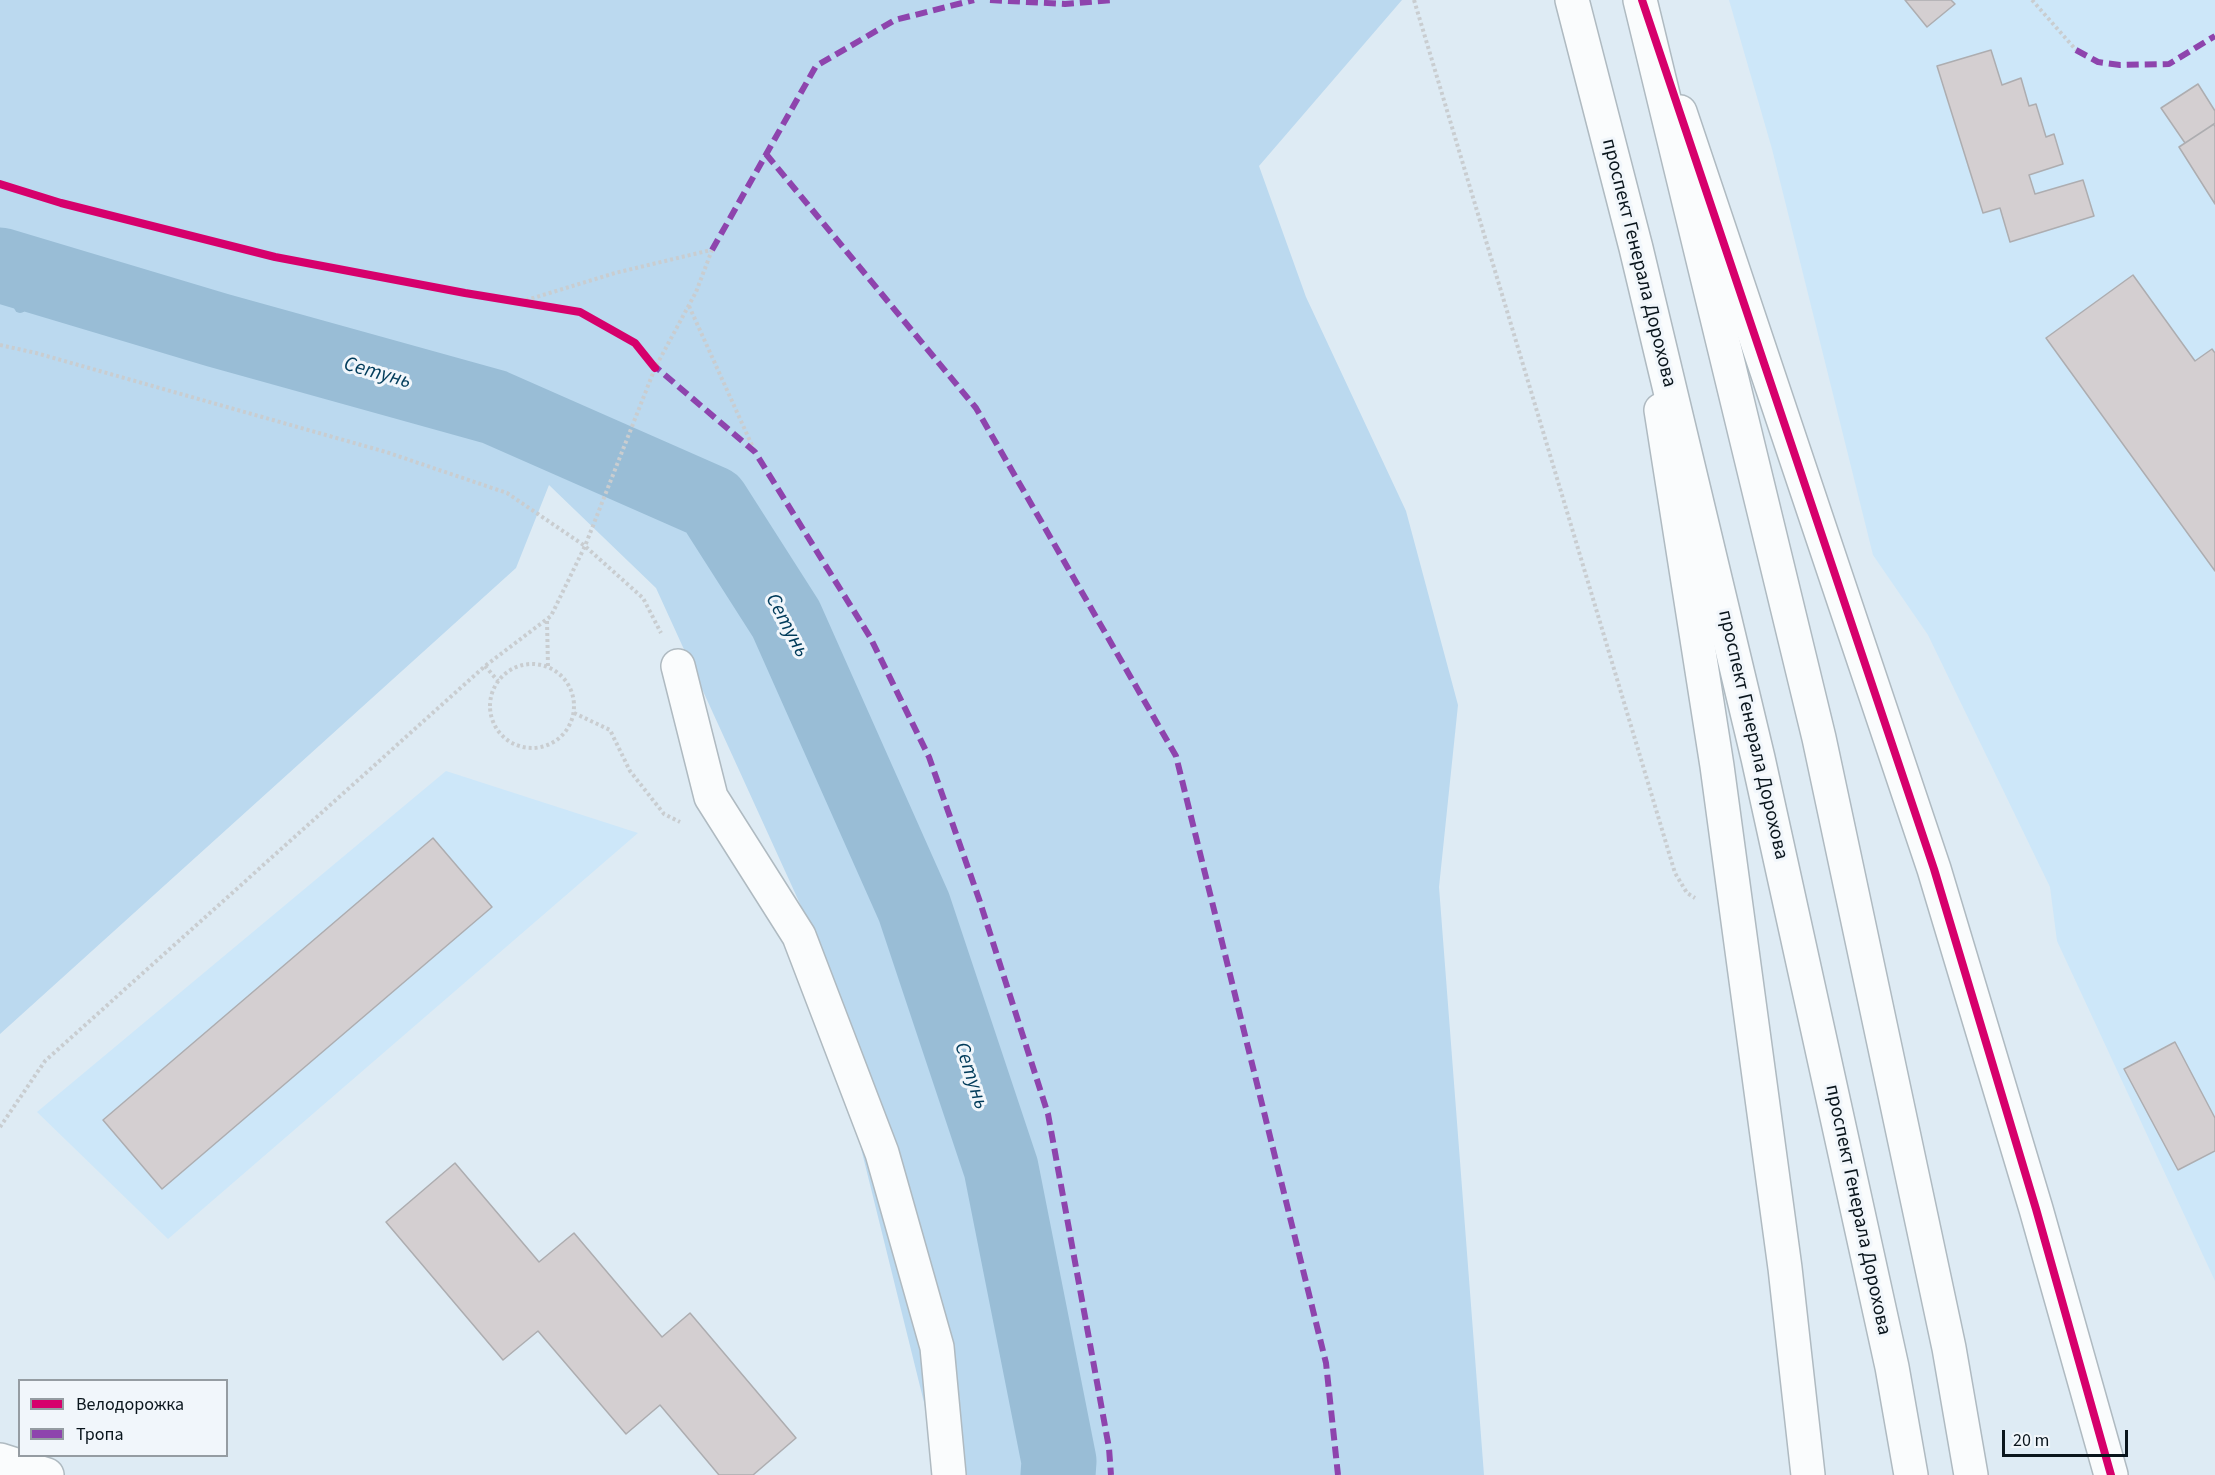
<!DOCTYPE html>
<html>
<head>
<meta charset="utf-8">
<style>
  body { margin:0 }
  #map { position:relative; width:2215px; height:1475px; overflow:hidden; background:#deebf4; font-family:"Source Sans 3",sans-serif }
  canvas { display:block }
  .legend { position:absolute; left:18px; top:1379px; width:210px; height:78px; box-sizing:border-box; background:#f1f6fb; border:2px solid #959ca2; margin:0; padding:8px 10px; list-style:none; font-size:18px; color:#0a151c }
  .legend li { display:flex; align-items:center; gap:12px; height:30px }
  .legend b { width:30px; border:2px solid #959ca2 }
  .scale { position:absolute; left:2002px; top:1430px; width:126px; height:27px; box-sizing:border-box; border:3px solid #0a151c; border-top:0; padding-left:8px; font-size:18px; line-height:21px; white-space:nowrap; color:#0a151c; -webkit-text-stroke:4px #f1f6fb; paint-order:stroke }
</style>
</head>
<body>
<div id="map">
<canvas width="2215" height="1475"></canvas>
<ul class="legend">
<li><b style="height:8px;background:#d6006c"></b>Велодорожка</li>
<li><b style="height:8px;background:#8e44ad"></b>Тропа</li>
</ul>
<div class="scale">20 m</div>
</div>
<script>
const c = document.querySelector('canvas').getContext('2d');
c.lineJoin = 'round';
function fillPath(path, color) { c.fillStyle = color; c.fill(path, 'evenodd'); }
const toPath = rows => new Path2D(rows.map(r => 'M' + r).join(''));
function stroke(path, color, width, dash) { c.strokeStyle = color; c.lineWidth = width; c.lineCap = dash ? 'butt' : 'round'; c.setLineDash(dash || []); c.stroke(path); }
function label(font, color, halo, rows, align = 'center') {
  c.font = font + ' "Source Sans 3",sans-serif'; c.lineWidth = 6; c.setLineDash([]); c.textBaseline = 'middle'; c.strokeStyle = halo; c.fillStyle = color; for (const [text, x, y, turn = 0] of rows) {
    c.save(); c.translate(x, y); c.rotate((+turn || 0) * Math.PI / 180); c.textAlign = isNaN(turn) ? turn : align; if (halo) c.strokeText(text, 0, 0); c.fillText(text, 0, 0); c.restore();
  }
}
fillPath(toPath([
  [1729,0,2215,0,2215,1281,2057,941,2050,887,1928,635,1873,555,1772,149],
  [446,771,638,833,168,1239,37,1112]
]), '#cde7f9');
fillPath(toPath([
  [0,0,1402,0,1259,166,1306,297,1406,511,1458,705,1439,887,1484,1475,942,1475,801,906,656,588,549,485,516,568,0,1034]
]), '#bbd9ef');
stroke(toPath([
  [20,307,46,280]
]), '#99bdd6', 12);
stroke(toPath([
  [0,265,217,330,494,407,712,503,786,619,914,907,1001,1168,1059,1461,1058,1475]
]), '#99bdd6', 75);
const building = toPath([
  [1905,0,1951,0,1955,4,1927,27,1905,0],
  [1991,50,2002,85,2021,78,2029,106,2036,104,2046,137,2054,134,2063,164,2029,175,2035,194,2083,180,2094,216,2010,242,2000,208,1983,213,1937,66,1991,50],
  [2198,84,2215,111,2215,123,2185,143,2161,108,2198,84],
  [2214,124,2215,127,2215,204,2179,147,2214,124],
  [2133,275,2195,361,2212,349,2215,353,2215,571,2046,338,2133,275],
  [433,838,492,907,162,1189,103,1120,433,838],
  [2175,1042,2215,1118,2215,1151,2178,1170,2124,1069,2175,1042],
  [455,1163,539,1262,574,1233,662,1337,690,1313,796,1438,753,1475,719,1475,660,1405,626,1434,538,1331,503,1360,386,1222,455,1163]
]);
fillPath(building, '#d4cfd1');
stroke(building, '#adadb0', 1.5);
const minor = toPath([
  [1680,112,1934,869,2036,1209,2111,1475],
  [1661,410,1717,766,1785,1268,1808,1475],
  [678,666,711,797,799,936,882,1153,937,1347,949,1475],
  [0,1460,47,1475]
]);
const major = toPath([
  [1572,0,1636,248,1758,758,1892,1367,1911,1475],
  [1640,0,1819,738,1949,1348,1971,1475]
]);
stroke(minor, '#afbac1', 36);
stroke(major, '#afbac1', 36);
stroke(toPath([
  [1414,0,1675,873,1687,893,1695,898],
  [2032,0,2076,50],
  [520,302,615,273,711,250],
  [689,306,755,452],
  [0,345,36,353,386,452,507,493,585,546,643,598,661,633],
  [547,621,548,667],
  '490 706a42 42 0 1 1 84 0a42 42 0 1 1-84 0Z',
  [485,666,498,681],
  [574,713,610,730,630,771,664,814,680,822],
  [0,1127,45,1061,485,666,551,616,585,546,655,368,696,292,712,250]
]), '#c9cdd0', 4, [3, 3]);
stroke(minor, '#fafcfd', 33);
stroke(major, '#fafcfd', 33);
stroke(toPath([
  [990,0,1065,4,1114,0],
  [2076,50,2098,62,2120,65,2169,64,2215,36],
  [766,154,976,408,1176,756,1326,1363,1338,1475],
  [712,250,816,66,895,20,974,0],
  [651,363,755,452,870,637,929,757,979,899,1048,1114,1109,1448,1111,1475]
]), '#8e44ad', 6, [12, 6]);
stroke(toPath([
  [1642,0,1934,869,2036,1209,2111,1475],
  [0,184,61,203,275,257,465,293,580,312,635,343,655,368]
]), '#d6006c', 8);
label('20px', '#0a151c', '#f1f6fb', [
  ["проспект Генерала Дорохова",1638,263,76],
  ["проспект Генерала Дорохова",1752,735,77],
  ["проспект Генерала Дорохова",1857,1210,78]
]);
label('italic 21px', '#003b5a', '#f1f6fb', [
  ["Сетунь",377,374,16],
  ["Сетунь",786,626,62],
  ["Сетунь",970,1076,72]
]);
</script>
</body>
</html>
